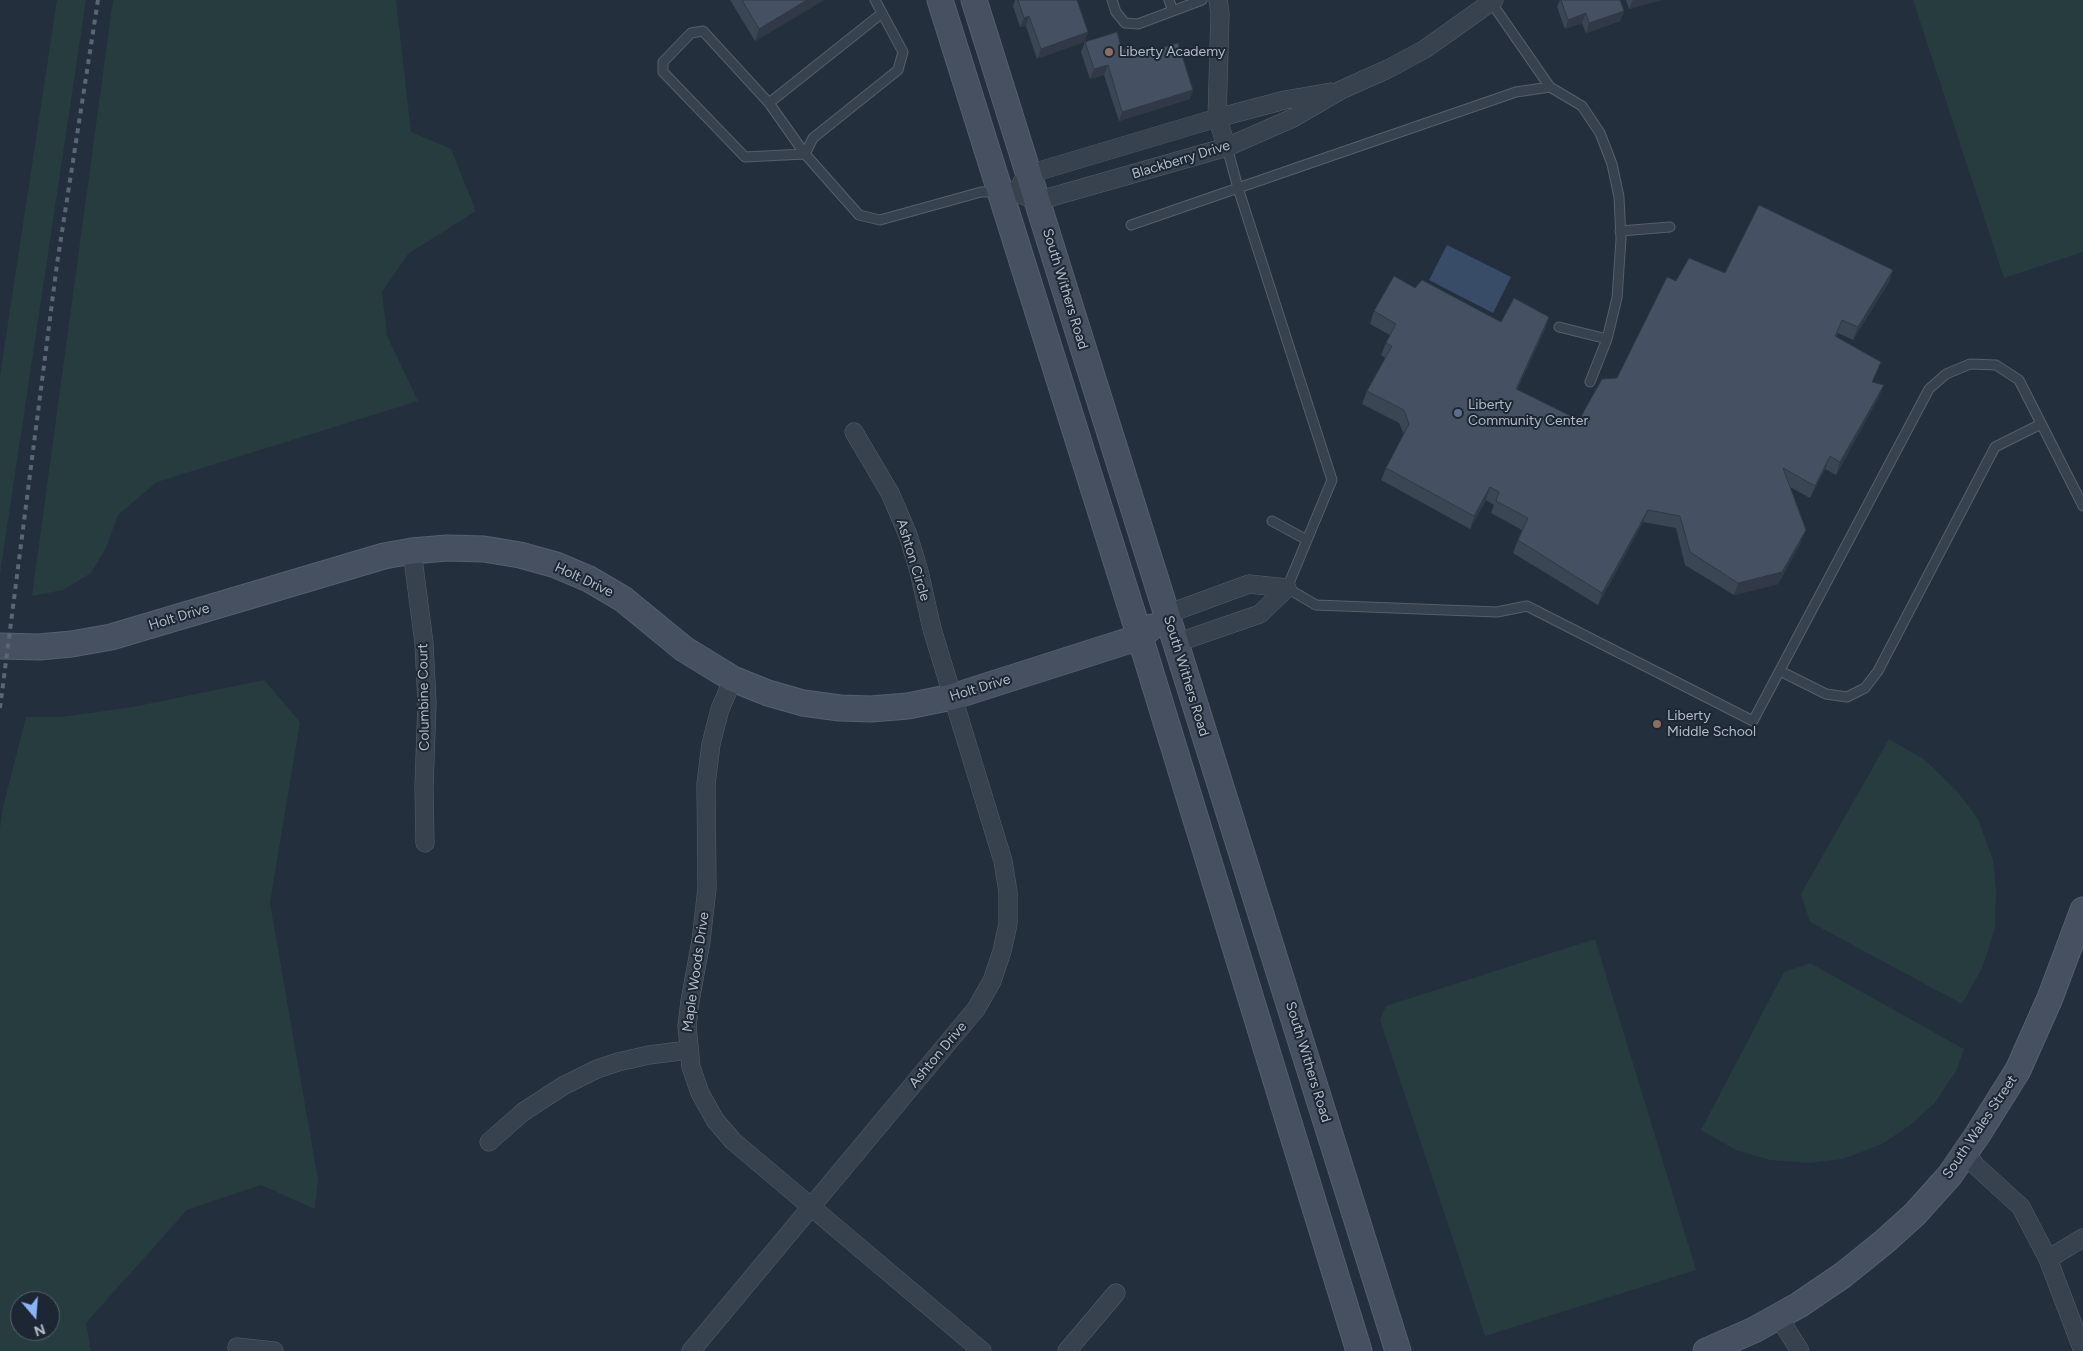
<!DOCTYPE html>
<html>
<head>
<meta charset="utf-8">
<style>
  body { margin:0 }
  #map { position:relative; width:2083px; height:1351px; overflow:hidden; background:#242f3e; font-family:Figtree,sans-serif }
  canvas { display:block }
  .north { position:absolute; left:10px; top:1291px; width:50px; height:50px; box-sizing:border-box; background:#1d2633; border:1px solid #59626f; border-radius:50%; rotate:162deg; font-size:14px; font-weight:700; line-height:20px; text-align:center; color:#b4bcc9 }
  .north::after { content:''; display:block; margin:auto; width:18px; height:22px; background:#8ab4f8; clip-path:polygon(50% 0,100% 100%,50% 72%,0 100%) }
</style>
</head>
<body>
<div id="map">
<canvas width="2083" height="1351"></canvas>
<div class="north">N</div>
</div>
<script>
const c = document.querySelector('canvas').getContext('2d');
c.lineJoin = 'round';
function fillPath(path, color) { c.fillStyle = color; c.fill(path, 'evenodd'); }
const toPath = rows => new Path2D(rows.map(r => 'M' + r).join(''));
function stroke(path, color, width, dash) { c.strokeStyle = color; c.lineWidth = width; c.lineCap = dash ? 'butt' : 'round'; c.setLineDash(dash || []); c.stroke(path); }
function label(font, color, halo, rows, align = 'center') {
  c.font = font + ' Figtree,sans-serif'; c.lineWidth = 4; c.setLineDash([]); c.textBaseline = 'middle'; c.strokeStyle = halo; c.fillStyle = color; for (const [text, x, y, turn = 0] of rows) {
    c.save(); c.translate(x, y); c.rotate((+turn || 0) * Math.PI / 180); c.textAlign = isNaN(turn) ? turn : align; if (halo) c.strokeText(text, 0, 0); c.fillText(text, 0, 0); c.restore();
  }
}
fillPath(toPath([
  [57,0,86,0,0,574,0,376],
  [113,0,396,0,411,132,451,149,476,211,408,254,382,292,387,336,418,401,157,482,118,515,106,548,91,573,63,590,32,596],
  [1913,0,2083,0,2083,252,2004,278],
  [264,680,300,722,270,903,318,1180,315,1209,261,1185,187,1210,86,1323,91,1351,0,1351,0,828,3,807,26,717,61,717,133,707],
  [20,1301,50,1301,50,1331,20,1331],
  [1889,739,1925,760,1957,791,1978,819,1993,860,1996,890,1995,928,1983,966,1962,1004,1810,922,1801,894],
  [1595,939,1696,1270,1485,1336,1380,1020,1386,1006],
  [1810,963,1964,1049,1956,1071,1934,1104,1909,1126,1882,1144,1843,1159,1808,1163,1770,1160,1736,1150,1701,1130,1784,972]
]), '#263c3f');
fillPath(toPath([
  [1447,245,1511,277,1493,313,1429,280]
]), '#394c67');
const lane = toPath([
  [875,0,903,52,898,70,813,138,805,154,859,215,880,220,981,192,998,192],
  [1112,0,1116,12,1125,23,1138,24,1202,0],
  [1169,0,1173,11],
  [1491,2,1550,87,1582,106,1600,133,1612,164,1619,197,1621,239,1617,298,1607,339,1590,382],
  [769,103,805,154],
  [1227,147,1238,188,1332,480,1287,588,1316,605,1497,612,1527,606,1753,721,1929,389,1946,374,1970,364,1996,365,2019,380,2083,506],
  [805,154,745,157,663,72,663,62,691,33,703,31,769,103,881,14],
  [1131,225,1516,92,1550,87],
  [1620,231,1670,227],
  [1559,327,1607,339],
  [1272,521,1307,540],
  [1780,671,1826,694,1847,697,1865,688,1878,671,1995,447,2041,424]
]);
const street = toPath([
  [1218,0,1220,14,1217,118,1227,147],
  [1022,182,1029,174,1217,118,1285,100,1331,92],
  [1000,192,1013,191,1037,201,1227,147,1293,118,1341,90,1388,69,1425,49,1494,0],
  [412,551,424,643,427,703,424,787,425,843],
  [1167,614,1249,584,1287,588],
  [1176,643,1260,614,1287,588],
  [733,679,720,709,711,744,706,784,707,888,701,941,690,1001,687,1026,691,1067,700,1093,715,1120,733,1141,982,1351],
  [489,1142,523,1112,563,1086,597,1069,618,1062,649,1055,688,1050],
  [1965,1153,1976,1166,2021,1207,2048,1259,2083,1351],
  [2048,1259,2083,1238],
  [1778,1316,1800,1351],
  [237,1347,274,1351],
  [691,1351,976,1009,992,981,1002,951,1008,924,1008,892,1003,861,932,629,919,571,908,535,890,493,854,432],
  [1067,1351,1116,1293]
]);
const secondary = toPath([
  [940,0,1140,637,1359,1351],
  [974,0,1398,1351],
  [0,646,39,647,72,644,111,637,384,556,412,551,447,548,484,549,520,555,556,565,589,579,623,599,684,649,733,679,768,693,803,703,840,708,871,709,908,706,952,697,1140,637,1152,627],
  [1706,1351,1754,1330,1799,1305,1843,1275,1884,1242,1915,1214,1950,1175,1978,1134,2018,1070,2050,998,2083,910]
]);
stroke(lane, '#565f6c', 11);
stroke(street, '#565f6c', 19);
stroke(secondary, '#565f6c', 27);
stroke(lane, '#38414e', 9);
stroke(street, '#38414e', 18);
stroke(secondary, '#465061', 25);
stroke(toPath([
  [0,708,57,264,98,0]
]), '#5a6575', 4, [5, 5]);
fillPath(toPath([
  [730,0,824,0,755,41],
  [1015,0,1077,0,1037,59,1026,26,1020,27,1013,6],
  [1560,0,1561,0,1624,11,1620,21,1586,33,1582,23,1565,29,1557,7],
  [1626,0,1661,0,1629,9],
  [1085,42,1122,50,1137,55,1190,99,1119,121,1104,75,1090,79,1081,52],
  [1893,270,1889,282,1853,340,1838,333,1836,337,1873,382,1879,397,1836,475,1825,469,1810,498,1790,487,1801,542,1778,584,1734,595,1685,565,1676,528,1643,522,1598,605,1513,553,1518,540,1522,530,1491,513,1494,505,1486,500,1470,529,1381,480,1386,468,1404,434,1399,423,1362,404,1367,391,1385,358,1381,355,1386,343,1390,335,1370,324,1374,311,1415,288,1501,322,1549,317,1545,329,1517,390,1579,420,1617,378,1676,281,1725,273]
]), '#3b4654');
fillPath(toPath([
  [807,0,824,0,755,41,759,29],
  [1633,0,1661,0,1629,9],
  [1624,11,1620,21,1586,33,1589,23],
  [1586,13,1582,23,1565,29,1568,20],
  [1029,16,1026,26,1020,27,1024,18],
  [1088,32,1085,42,1037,59,1041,49],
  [1108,65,1104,75,1090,79,1094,69],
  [1193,90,1190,99,1119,121,1122,112],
  [1893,270,1889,282,1853,340,1858,327],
  [1549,317,1545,329,1511,402,1516,389],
  [1884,385,1879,397,1836,475,1840,462],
  [1830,456,1825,469,1810,498,1815,486],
  [1490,487,1486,500,1470,529,1474,516],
  [1648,510,1643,522,1598,605,1602,593],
  [1806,530,1801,542,1778,584,1734,595,1738,583]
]), '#303945');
const building = toPath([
  [742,0,807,0,759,29,742,0],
  [1018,0,1077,0,1088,32,1041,49,1029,16,1024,18,1018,0],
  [1561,0,1620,0,1624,11,1589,23,1586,13,1568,20,1561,0],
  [1117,32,1122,50,1134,46,1137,55,1178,43,1193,90,1122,112,1108,65,1094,69,1085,42,1117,32],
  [1759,205,1893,270,1858,327,1842,320,1835,336,1881,362,1872,382,1884,385,1840,462,1830,456,1815,486,1783,468,1806,530,1782,572,1738,583,1690,552,1680,516,1648,510,1602,593,1518,540,1528,518,1496,501,1499,492,1490,487,1474,516,1386,468,1409,424,1404,410,1367,391,1392,346,1386,343,1396,324,1374,311,1394,276,1415,288,1422,280,1501,322,1514,298,1549,317,1516,389,1579,420,1602,379,1617,378,1667,277,1676,281,1689,258,1725,273,1759,205]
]);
fillPath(building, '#455162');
stroke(building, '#303945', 1);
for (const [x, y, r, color] of [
  [1109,52,5,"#8d6e63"],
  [1458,413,5,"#5c6f8a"],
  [1657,724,5,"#8d6e63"]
]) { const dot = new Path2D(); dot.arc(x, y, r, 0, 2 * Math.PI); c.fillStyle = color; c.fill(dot); stroke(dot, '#1d2633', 2); }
label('14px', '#b4bcc9', '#1d2633', [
  ["Liberty Academy",1119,52],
  ["Liberty",1468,405],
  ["Community Center",1468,421],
  ["Liberty",1667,716],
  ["Middle School",1667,732]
], 'left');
label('14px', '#b4bcc9', '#1d2633', [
  ["Blackberry Drive",1181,160,-17],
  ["South Withers Road",1065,289,73],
  ["Ashton Circle",913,560,73],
  ["Holt Drive",584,580,25],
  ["Holt Drive",179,617,-17],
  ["South Withers Road",1186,676,73],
  ["Holt Drive",980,688,-17],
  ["Columbine Court",424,697,-91],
  ["Maple Woods Drive",696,972,-82],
  ["Ashton Drive",938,1055,-50],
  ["South Withers Road",1308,1062,73],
  ["South Wales Street",1980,1127,-56]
]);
</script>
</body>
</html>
